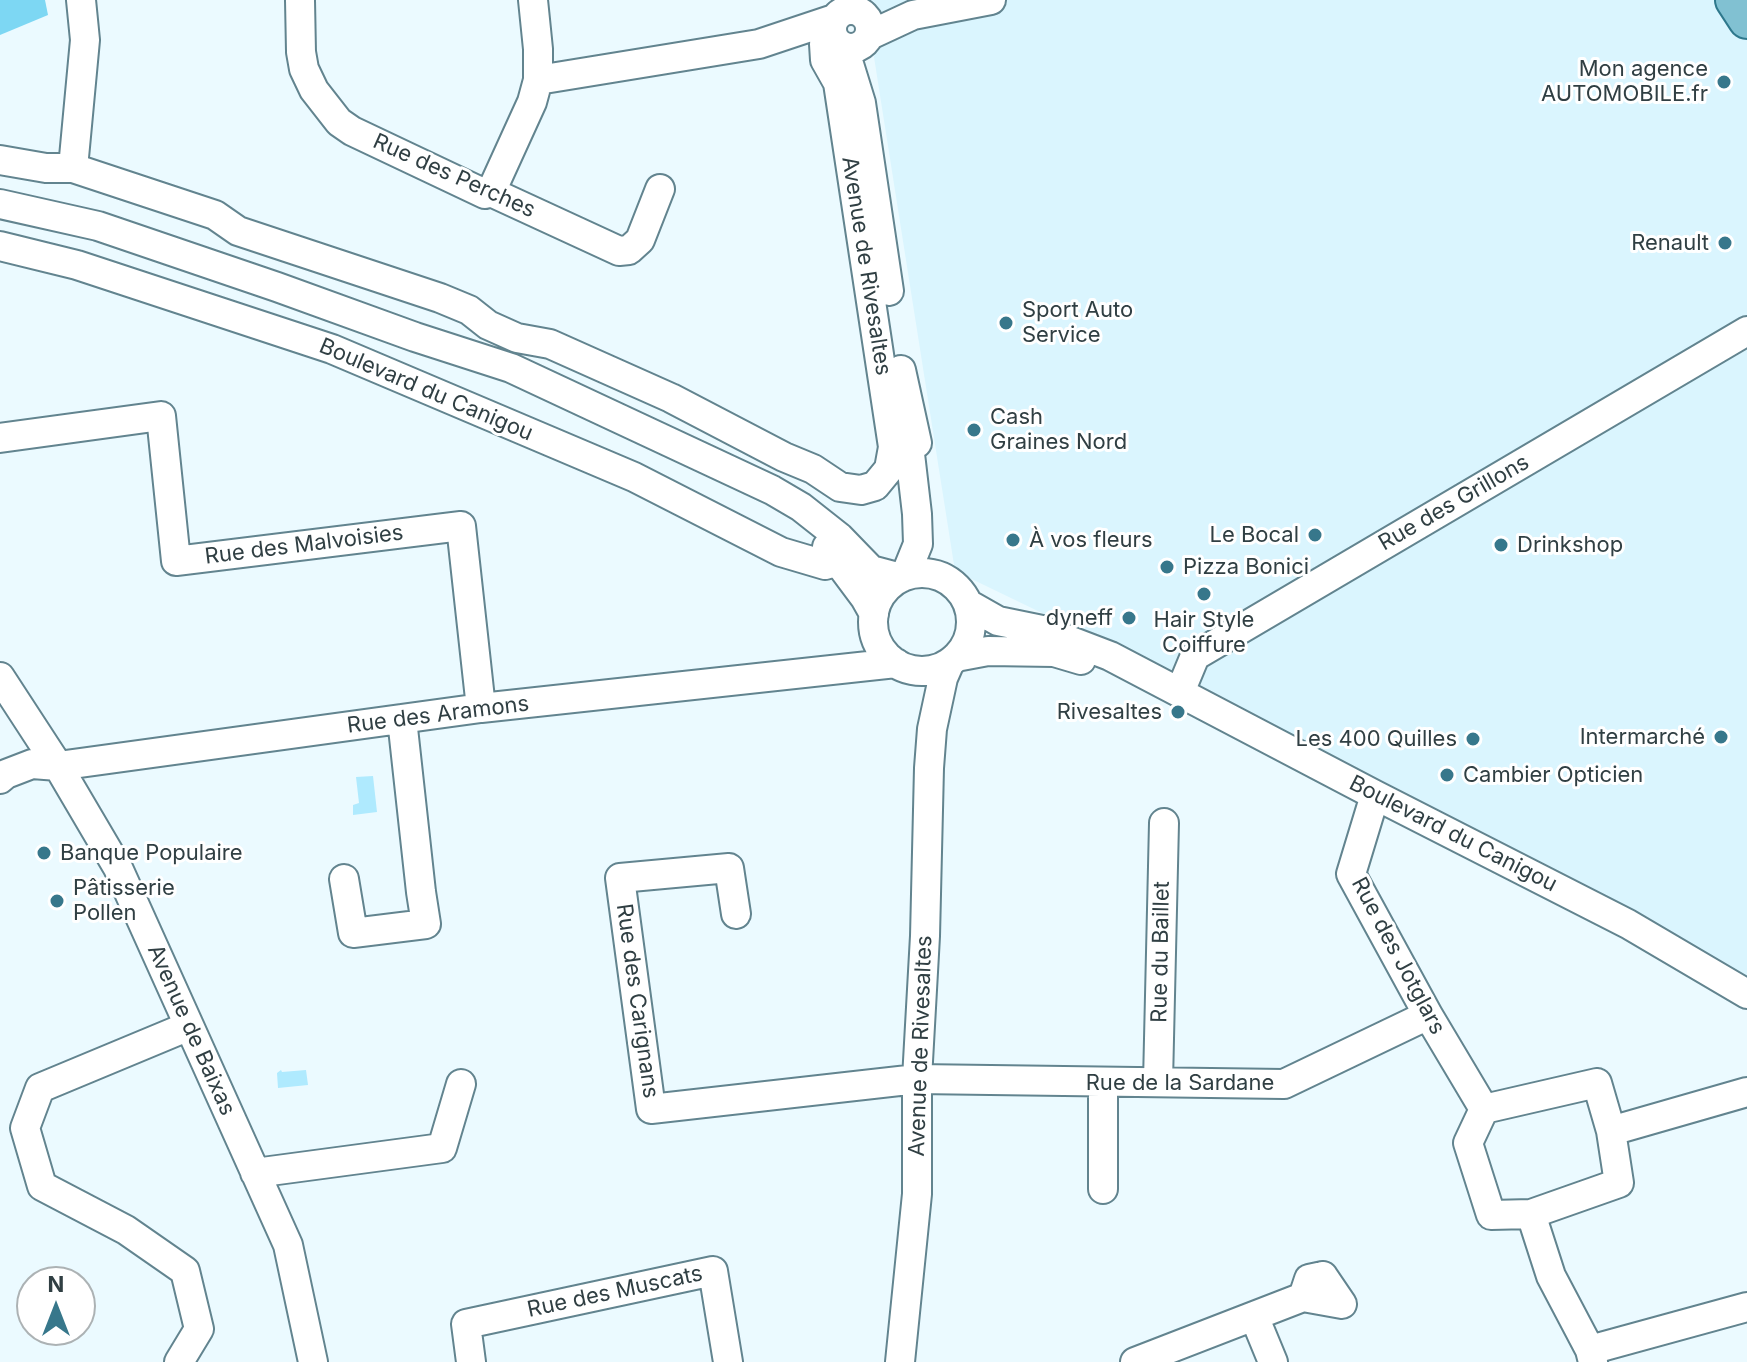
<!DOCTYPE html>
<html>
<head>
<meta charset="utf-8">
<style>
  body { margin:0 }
  #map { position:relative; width:1747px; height:1362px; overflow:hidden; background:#ebfaff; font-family:Inter,sans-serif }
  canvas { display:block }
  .north { position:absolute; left:16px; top:1266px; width:80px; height:80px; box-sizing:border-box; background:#fff; border:2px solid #acb2b4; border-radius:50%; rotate:0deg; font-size:22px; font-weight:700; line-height:32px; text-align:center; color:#303f43 }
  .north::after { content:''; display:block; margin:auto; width:28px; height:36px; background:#37778b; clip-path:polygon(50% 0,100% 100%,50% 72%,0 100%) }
</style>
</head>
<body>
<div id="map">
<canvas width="1747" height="1362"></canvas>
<div class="north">N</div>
</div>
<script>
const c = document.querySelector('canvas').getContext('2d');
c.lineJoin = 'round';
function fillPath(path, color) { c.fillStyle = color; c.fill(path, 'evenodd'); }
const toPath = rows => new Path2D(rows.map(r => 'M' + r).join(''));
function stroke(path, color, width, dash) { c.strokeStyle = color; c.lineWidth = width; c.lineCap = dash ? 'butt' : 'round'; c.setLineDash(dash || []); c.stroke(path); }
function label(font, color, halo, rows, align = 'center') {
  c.font = font + ' Inter,sans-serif'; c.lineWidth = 6; c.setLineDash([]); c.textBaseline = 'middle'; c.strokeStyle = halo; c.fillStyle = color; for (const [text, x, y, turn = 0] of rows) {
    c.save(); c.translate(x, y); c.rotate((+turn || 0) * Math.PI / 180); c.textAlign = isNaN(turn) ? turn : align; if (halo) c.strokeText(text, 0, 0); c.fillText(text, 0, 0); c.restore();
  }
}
fillPath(toPath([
  [865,0,1747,0,1747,981,1621,906,1042,613,955,571]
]), '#daf5fe');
fillPath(toPath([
  [0,0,45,0,48,15,0,35]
]), '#7dd7f3');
fillPath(toPath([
  [373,776,377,812,353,815,353,805,359,803,356,777],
  [281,1070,282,1072,306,1070,308,1085,278,1088,277,1073]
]), '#afeafe');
const minor = toPath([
  [300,0,301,52,304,69,314,90,339,122,352,131,485,194,491,192,619,251,629,250,640,240,660,189],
  '832 29a19 19 0 1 1 38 0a19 19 0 1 1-38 0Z',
  [870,35,913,15,991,0],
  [844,48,861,103,889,291],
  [538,80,759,44,834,19],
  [0,160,46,168,73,168,215,215,238,231,440,298,469,310,488,325,517,338,550,344,671,398,784,457,813,469,840,487,861,490,875,486,889,469,893,447,838,83,825,60,824,44],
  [73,168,85,40,81,0],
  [491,192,532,102,538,80,538,49,533,0],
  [0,204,98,226,277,287,415,337,511,368,772,490,801,507,839,537,871,570,901,578],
  [0,246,77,265,332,349,634,477,781,552,825,565,838,561],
  [901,370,917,443],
  [0,438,161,416,176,561,461,526,481,708],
  [827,547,865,598,874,614],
  '873 622a49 49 0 1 1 98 0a49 49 0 1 1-98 0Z',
  [905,576,918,544,917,514,907,428],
  [968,604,998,621,1042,630,1110,656,1375,795,1628,924,1747,994],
  [956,657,988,651,1054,652,1081,660],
  [0,677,58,766,118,868,288,1245,313,1362],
  [1180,692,1195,656,1747,331],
  [0,779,6,774,32,764,58,766,481,708,896,663],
  [1375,795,1351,874,1428,1015,1484,1109],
  [344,879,353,933,426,924,421,892,402,719],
  [736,914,729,868,620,878,651,1109,917,1079,1284,1084,1428,1015],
  [1103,1082,1103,1189],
  [1158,1082,1164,823],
  [1597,1083,1611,1131,1619,1183,1531,1214,1491,1215,1468,1143,1484,1109,1597,1083],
  [1611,1131,1747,1092],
  [255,1173,442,1148,461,1084],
  [1531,1214,1551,1276,1590,1350,1593,1362],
  [1323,1276,1342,1304,1303,1297,1309,1279,1323,1276],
  [1254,1316,1273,1362],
  [1590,1350,1747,1307],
  [179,1362,199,1329,185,1271,126,1230,42,1186,25,1128,40,1088,189,1026],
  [471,1362,466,1324,713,1271,728,1362],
  [900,1362,917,1194,917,1079,925,936,929,768,932,729,943,678,950,662],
  [1135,1362,1303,1297]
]);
const major = toPath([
  [1734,0,1747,20]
]);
stroke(minor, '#62848f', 32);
stroke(major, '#2e788c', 40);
stroke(minor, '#fff', 28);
stroke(major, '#81c1d2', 36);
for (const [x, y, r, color] of [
  [1724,82,8,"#37778b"],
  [1725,243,8,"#37778b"],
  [1006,323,8,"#37778b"],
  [974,430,8,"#37778b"],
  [1315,535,8,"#37778b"],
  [1013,540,8,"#37778b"],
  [1501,545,8,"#37778b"],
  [1167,567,8,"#37778b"],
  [1204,594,8,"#37778b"],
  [1129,618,8,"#37778b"],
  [1178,712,8,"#37778b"],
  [1721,737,8,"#37778b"],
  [1473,739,8,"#37778b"],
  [1447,775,8,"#37778b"],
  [44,853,8,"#37778b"],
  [57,901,8,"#37778b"]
]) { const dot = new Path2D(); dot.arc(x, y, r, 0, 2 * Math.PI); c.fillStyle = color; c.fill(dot); stroke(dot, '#fff', 3); }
label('22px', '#303f43', '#fff', [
  ["Mon agence",1708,69,"right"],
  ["AUTOMOBILE.fr",1708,94,"right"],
  ["Renault",1709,243,"right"],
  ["Sport Auto",1022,310],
  ["Service",1022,335],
  ["Cash",990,417],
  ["Graines Nord",990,442],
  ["Le Bocal",1299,535,"right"],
  ["À vos fleurs",1029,540],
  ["Drinkshop",1517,545],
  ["Pizza Bonici",1183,567],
  ["dyneff",1113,618,"right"],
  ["Hair Style",1204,620,"center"],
  ["Coiffure",1204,645,"center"],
  ["Rivesaltes",1162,712,"right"],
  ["Intermarché",1705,737,"right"],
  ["Les 400 Quilles",1457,739,"right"],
  ["Cambier Opticien",1463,775],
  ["Banque Populaire",60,853],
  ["Pâtisserie",73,888],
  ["Pollen",73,913]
], 'left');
label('22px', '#303f43', '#fff', [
  ["Rue des Perches",454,176,24],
  ["Avenue de Rivesaltes",866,266,81],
  ["Boulevard du Canigou",426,390,23],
  ["Rue des Grillons",1454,503,-30],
  ["Rue des Malvoisies",304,545,-7],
  ["Rue des Aramons",438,715,-7],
  ["Boulevard du Canigou",1453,834,27],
  ["Rue du Baillet",1161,952,-89],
  ["Rue des Jotglars",1398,956,62],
  ["Rue des Carignans",637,1001,82],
  ["Avenue de Baixas",191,1030,66],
  ["Avenue de Rivesaltes",921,1046,-88],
  ["Rue de la Sardane",1180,1083],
  ["Rue des Muscats",615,1292,-12]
]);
</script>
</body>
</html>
